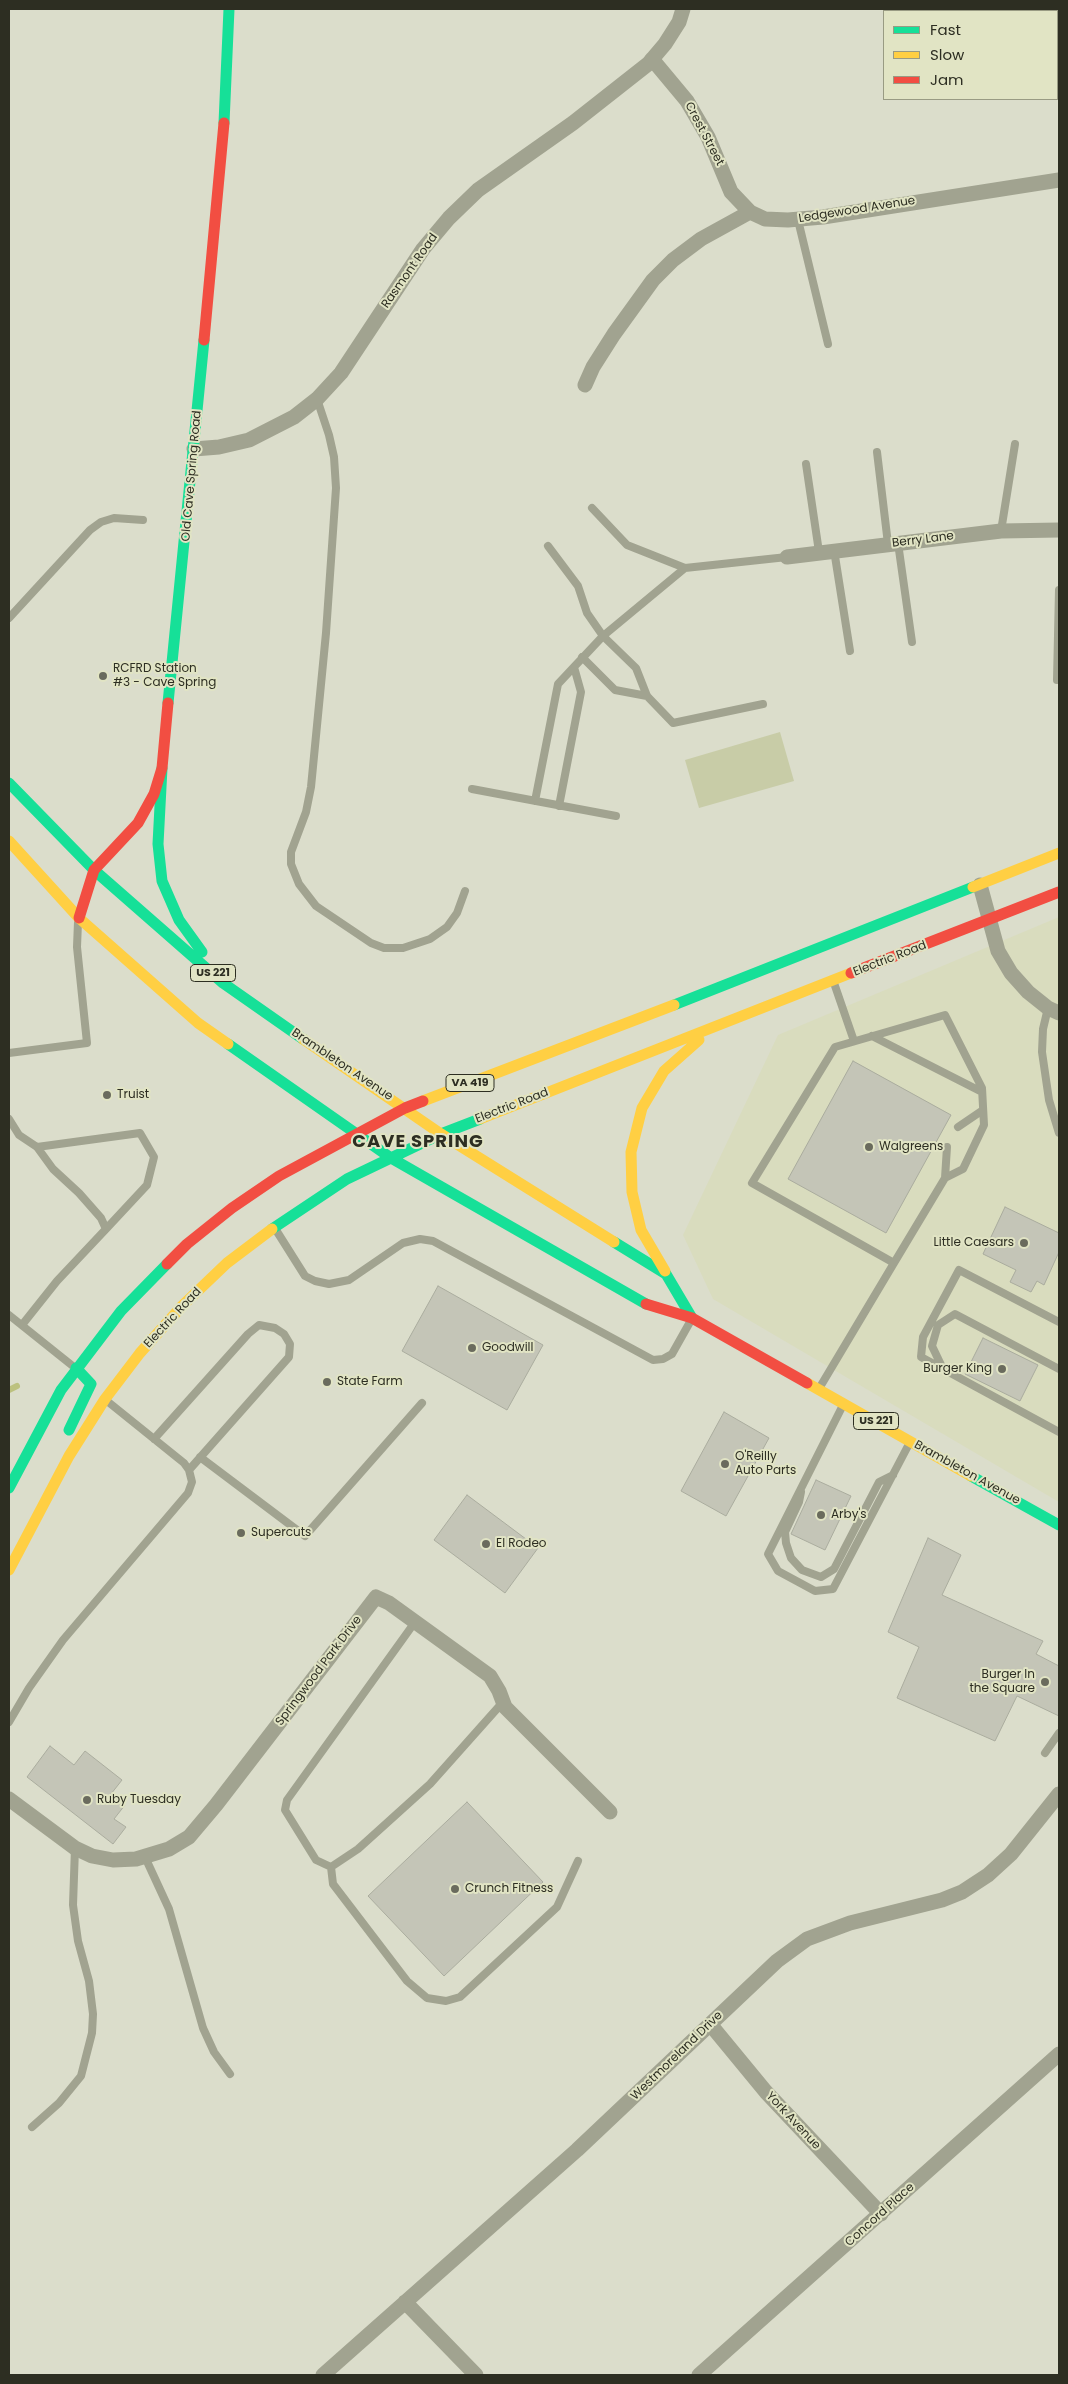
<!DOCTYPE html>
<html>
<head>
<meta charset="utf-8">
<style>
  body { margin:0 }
  #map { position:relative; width:1068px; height:2384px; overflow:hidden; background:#dbddcb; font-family:Poppins,sans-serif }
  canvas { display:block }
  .frame { position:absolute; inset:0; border:10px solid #2d2e22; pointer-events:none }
  .legend { position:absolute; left:883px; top:10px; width:175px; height:90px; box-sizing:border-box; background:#e1e4c4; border:1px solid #999b83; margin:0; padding:6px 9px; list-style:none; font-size:15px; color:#2d2e22 }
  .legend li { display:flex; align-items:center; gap:10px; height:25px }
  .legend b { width:25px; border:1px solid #999b83 }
</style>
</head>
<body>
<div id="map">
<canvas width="1068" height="2384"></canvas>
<div class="frame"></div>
<ul class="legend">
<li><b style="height:6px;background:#16e098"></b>Fast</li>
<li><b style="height:6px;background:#ffcf43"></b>Slow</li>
<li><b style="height:6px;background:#f24e42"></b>Jam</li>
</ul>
</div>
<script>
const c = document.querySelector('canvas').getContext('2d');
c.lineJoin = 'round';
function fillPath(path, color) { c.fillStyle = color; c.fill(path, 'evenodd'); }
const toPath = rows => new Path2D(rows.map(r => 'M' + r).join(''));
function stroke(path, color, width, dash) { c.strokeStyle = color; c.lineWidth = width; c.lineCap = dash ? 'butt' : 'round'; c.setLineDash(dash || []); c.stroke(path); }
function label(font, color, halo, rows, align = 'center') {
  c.font = font + ' Poppins,sans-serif'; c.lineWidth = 4; c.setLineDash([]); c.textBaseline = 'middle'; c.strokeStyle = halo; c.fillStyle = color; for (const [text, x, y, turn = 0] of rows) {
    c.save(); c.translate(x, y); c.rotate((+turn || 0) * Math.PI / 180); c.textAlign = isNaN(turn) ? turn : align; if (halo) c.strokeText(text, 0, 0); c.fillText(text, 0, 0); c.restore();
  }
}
fillPath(toPath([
  [1059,917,1059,1502,713,1299,683,1235,778,1035]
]), '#d9dcbe');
fillPath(toPath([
  [780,732,794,781,699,808,685,760]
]), '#c8cca7');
stroke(toPath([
  [9,1390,17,1386]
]), '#bcc17f', 6);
const building = toPath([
  [853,1061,951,1115,886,1233,788,1179,853,1061],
  [1005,1207,1059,1233,1059,1252,1044,1285,1037,1281,1031,1292,1010,1282,1016,1270,983,1254,1005,1207],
  [438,1286,543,1345,507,1410,402,1351,438,1286],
  [983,1338,1038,1365,1020,1401,965,1374,983,1338],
  [724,1412,769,1438,726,1516,681,1491,724,1412],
  [816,1480,851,1496,825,1550,791,1534,816,1480],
  [467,1495,538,1548,505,1593,434,1540,467,1495],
  [928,1538,961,1555,942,1595,1043,1641,1036,1654,1059,1666,1059,1716,1017,1696,995,1741,897,1698,919,1647,888,1632,928,1538],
  [50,1746,74,1765,85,1751,122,1780,111,1794,125,1805,114,1819,126,1827,113,1844,27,1777,50,1746],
  [467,1802,543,1882,444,1976,368,1896,467,1802]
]);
fillPath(building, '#c4c5b7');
stroke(building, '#aaac9e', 1);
stroke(toPath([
  [798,220,828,344],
  [317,399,329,435,334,457,336,488,326,633,311,787,306,812,291,852,291,864,299,884,316,906,371,943,384,948,403,948,430,939,447,927,457,913,465,891],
  [877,452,888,544],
  [806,464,819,552],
  [592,508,627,545,685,568],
  [1001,531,1015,444],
  [898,543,912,642],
  [548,546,578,586,587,613,603,636,636,668,647,696,673,723,763,704],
  [834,550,850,651],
  [9,618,90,530,101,522,114,518,143,520],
  [582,657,615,690,647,696],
  [1057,680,1059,590],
  [472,789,616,816],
  [535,801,558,684,603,636,685,568,787,557],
  [559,806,581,692,574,667],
  [834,983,854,1041],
  [1048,1008,1043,1029,1042,1052,1049,1100,1059,1133],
  [872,1036,982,1092],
  [9,1053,87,1043,77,947,78,922],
  [9,1119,19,1135,37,1147,53,1169,79,1193,101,1218,106,1229,57,1281,22,1325],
  [958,1127,983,1110],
  [37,1147,140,1133,154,1157,147,1185,106,1229],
  [945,1178,947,1147],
  [276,1230,305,1276,315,1281,329,1284,349,1280,403,1243,420,1239,433,1241,653,1360,663,1359,672,1354,690,1322],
  [9,1315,74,1367],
  [1059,1322,959,1270,923,1337,921,1357,1059,1432],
  [943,1369,932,1346,938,1325,955,1314,1059,1369],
  [820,1387,894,1263,945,1178,963,1169,984,1125,982,1088,945,1015,835,1047,752,1183,894,1263],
  [842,1407,768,1554,778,1571,815,1591,833,1589,909,1444],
  [154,1439,248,1334,259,1325,275,1328,284,1334,290,1344,289,1357,189,1470],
  [200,1457,305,1536,422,1403],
  [801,1492,799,1502,785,1532,786,1543,791,1558,802,1570,821,1577,834,1569,879,1482,893,1475],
  [415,1622,287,1800,285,1810,316,1860,331,1867,358,1849,430,1784,503,1702],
  [9,1722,29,1688,63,1640,188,1493,192,1482,189,1470,184,1463,107,1401],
  [1045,1753,1059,1733],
  [145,1857,169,1909,203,2028,214,2052,230,2074],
  [331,1867,333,1884,407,1981,427,1998,446,2001,460,1997,557,1907,578,1861],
  [32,2127,59,2103,81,2076,92,2033,93,2014,89,1981,78,1941,73,1905,75,1848]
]), '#a1a390', 8);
stroke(toPath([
  [652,59,687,101,708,137,731,192,750,212,765,219,788,220,823,217,1059,180],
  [585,385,593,367,614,334,653,280,673,260,701,239,750,212],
  [194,449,219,447,249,440,294,417,317,399,341,373,423,249,449,218,478,190,573,123,648,64,665,44,679,22,683,9],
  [787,557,1001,531,1059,530],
  [980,885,998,951,1011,973,1028,992,1048,1008,1059,1013],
  [9,1799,75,1848,92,1856,113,1860,136,1859,169,1849,189,1837,216,1805,376,1597,389,1603,490,1676,499,1691,505,1707,610,1812],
  [710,2024,766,2092,881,2214],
  [405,2302,476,2375],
  [323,2375,577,2150,777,1961,807,1939,850,1923,942,1900,962,1892,988,1875,1011,1854,1059,1794],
  [699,2375,1059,2054]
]), '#a1a390', 15);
stroke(toPath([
  [224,123,229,9],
  [168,703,204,340],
  [162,768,158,844,162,881,179,920,202,952],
  [9,783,94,870,223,983,303,1039],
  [674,1005,973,887],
  [228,1044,391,1158,646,1304],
  [272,1229,347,1179,441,1134,480,1119],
  [614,1242,666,1274,692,1318],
  [69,1430,91,1384,76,1368],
  [971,1476,1059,1525],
  [9,1488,61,1390,121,1311,167,1264]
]), '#16e098', 11);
stroke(toPath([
  [9,841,79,918,198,1023,228,1044],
  [973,887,1059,853],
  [303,1039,441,1134,614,1242],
  [423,1101,674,1005],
  [480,1119,851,973],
  [665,1271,641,1230,632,1192,631,1152,642,1108,664,1071,699,1040],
  [807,1383,971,1476],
  [9,1570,69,1456,105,1399,140,1353,182,1306,227,1263,272,1229]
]), '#ffcf43', 11);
stroke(toPath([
  [204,340,224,123],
  [79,918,94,870,138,823,154,794,162,768,168,703],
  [851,973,1059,892],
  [167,1264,187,1244,232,1208,279,1176,405,1108,423,1101],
  [646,1304,692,1318,807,1383]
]), '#f24e42', 11);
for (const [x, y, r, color] of [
  [103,676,5,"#6a6b5d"],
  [107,1095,5,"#6a6b5d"],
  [869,1147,5,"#6a6b5d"],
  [1024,1243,5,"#6a6b5d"],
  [472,1348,5,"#6a6b5d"],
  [1002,1369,5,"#6a6b5d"],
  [327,1382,5,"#6a6b5d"],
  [725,1464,5,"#6a6b5d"],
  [821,1515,5,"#6a6b5d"],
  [241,1533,5,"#6a6b5d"],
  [486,1544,5,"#6a6b5d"],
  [1045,1682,5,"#6a6b5d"],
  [87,1800,5,"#6a6b5d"],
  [455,1889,5,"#6a6b5d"]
]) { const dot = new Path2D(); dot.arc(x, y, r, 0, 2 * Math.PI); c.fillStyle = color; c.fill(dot); stroke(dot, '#e1e4c4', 2); }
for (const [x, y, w] of [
  [213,973,45],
  [470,1083,48],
  [876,1421,45]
]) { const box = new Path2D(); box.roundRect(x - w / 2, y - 8.5, w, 17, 4); c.fillStyle = '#e1e4c4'; c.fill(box); stroke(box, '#2d2e22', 1); }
label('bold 11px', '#2d2e22', null, [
  ["US 221",213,973],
  ["VA 419",470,1083],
  ["US 221",876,1421]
]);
label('12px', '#2d2e22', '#e1e4c4', [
  ["Crest Street",704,134,62],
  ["Ledgewood Avenue",857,210,-9],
  ["Rasmont Road",410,271,-55],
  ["Old Cave Spring Road",192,476,-85],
  ["Berry Lane",923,540,-7],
  ["Electric Road",890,959,-21],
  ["Brambleton Avenue",342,1065,34],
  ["Electric Road",512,1106,-21],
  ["Electric Road",173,1318,-47],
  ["Brambleton Avenue",967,1473,29],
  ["Springwood Park Drive",319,1671,-53],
  ["Westmoreland Drive",677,2056,-44],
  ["York Avenue",793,2121,47],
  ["Concord Place",880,2215,-42]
]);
label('12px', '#2d2e22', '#e1e4c4', [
  ["RCFRD Station",113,669],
  ["#3 - Cave Spring",113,683],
  ["Truist",117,1095],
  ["Walgreens",879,1147],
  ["Little Caesars",1014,1243,"right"],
  ["Goodwill",482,1348],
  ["Burger King",992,1369,"right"],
  ["State Farm",337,1382],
  ["O'Reilly",735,1457],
  ["Auto Parts",735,1471],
  ["Arby's",831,1515],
  ["Supercuts",251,1533],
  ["El Rodeo",496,1544],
  ["Burger In",1035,1675,"right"],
  ["the Square",1035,1689,"right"],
  ["Ruby Tuesday",97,1800],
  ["Crunch Fitness",465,1889]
], 'left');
c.letterSpacing = '1px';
label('bold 18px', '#2d2e22', '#e1e4c4', [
  ["CAVE SPRING",418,1142]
]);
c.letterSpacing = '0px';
</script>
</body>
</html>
